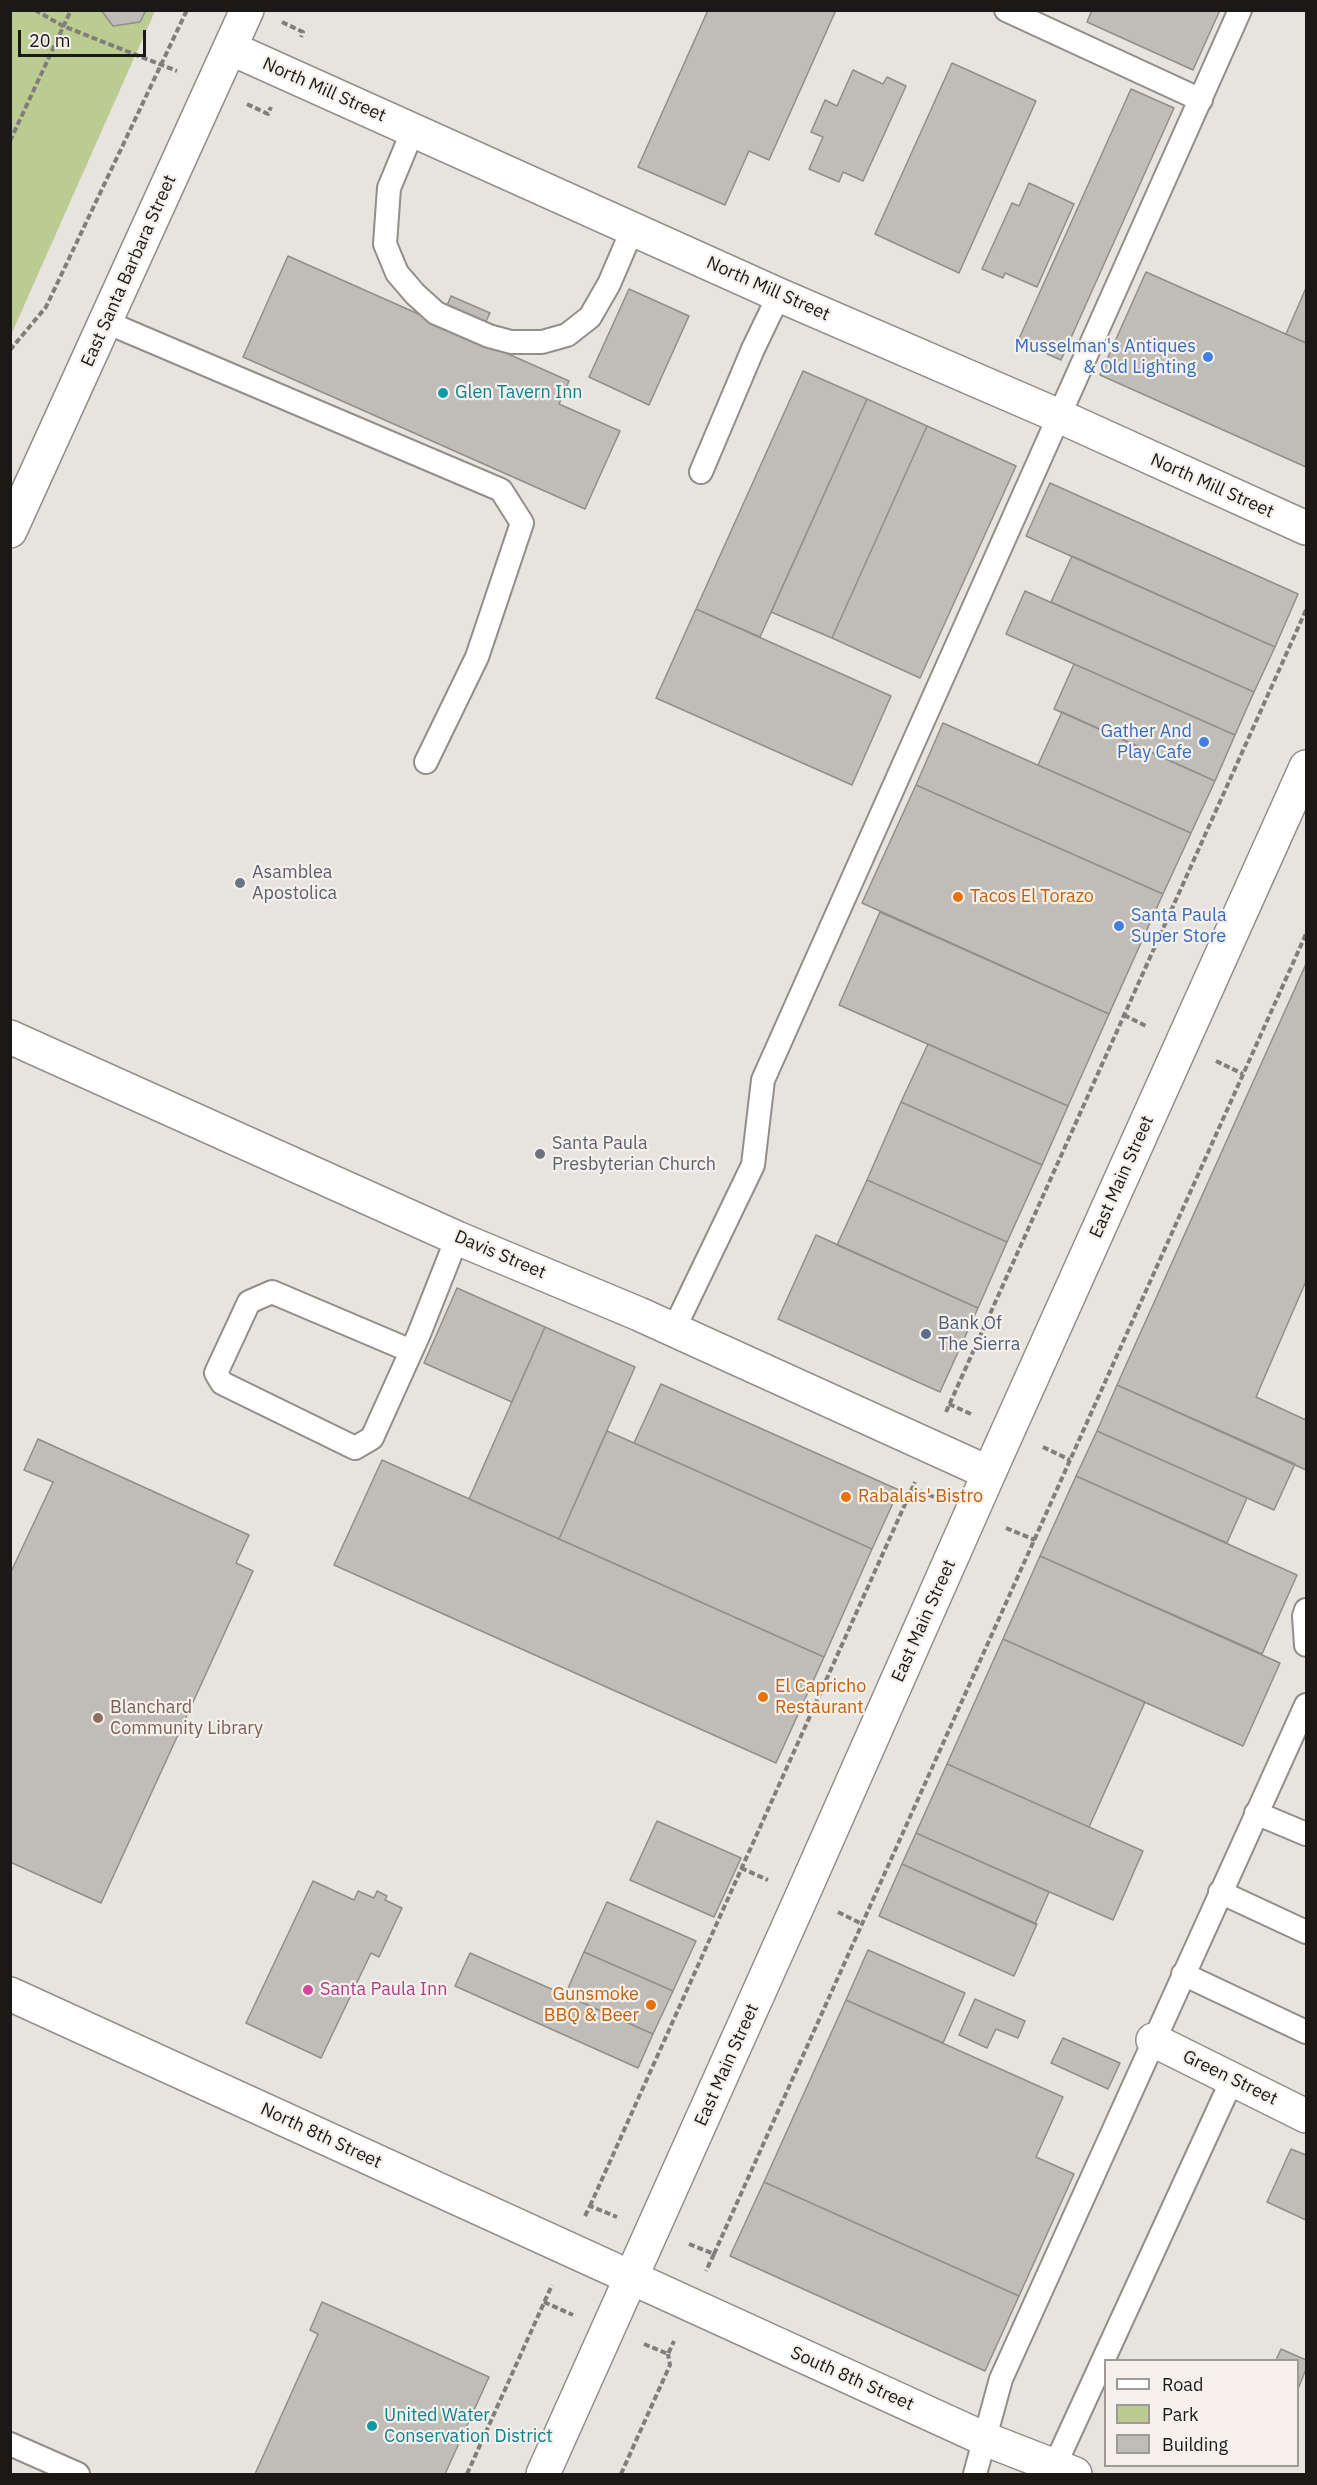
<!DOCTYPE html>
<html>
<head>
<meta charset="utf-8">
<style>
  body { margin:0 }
  #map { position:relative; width:1317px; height:2485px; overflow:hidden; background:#e7e3df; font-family:"IBM Plex Sans",sans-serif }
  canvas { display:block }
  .frame { position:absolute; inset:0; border:12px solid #1b1918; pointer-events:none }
  .legend { position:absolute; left:1104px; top:2359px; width:195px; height:108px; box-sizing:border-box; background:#f5f0ec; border:2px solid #9e9a97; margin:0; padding:8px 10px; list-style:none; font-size:18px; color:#1b1918 }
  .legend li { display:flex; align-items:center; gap:12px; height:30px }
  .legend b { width:30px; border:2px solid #9e9a97 }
  .scale { position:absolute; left:18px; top:30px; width:128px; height:27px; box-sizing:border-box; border:3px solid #1b1918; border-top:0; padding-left:8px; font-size:18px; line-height:21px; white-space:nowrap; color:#1b1918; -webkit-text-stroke:4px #f5f0ec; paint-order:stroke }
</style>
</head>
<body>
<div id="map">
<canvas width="1317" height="2485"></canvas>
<div class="frame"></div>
<ul class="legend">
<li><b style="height:8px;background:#fff"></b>Road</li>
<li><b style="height:16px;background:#bacc92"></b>Park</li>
<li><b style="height:16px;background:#c0bdb8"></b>Building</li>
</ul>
<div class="scale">20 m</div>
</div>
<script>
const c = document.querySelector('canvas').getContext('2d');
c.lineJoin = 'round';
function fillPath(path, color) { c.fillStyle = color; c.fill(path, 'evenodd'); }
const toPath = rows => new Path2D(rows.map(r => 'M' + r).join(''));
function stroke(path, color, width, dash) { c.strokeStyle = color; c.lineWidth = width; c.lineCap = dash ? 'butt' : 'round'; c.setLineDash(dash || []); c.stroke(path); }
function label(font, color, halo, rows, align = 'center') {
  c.font = font + ' "IBM Plex Sans",sans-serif'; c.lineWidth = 4.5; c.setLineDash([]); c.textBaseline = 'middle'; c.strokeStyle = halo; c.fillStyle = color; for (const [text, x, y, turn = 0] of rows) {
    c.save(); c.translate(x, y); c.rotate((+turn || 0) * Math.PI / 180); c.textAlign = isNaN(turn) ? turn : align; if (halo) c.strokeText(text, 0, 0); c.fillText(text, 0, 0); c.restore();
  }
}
fillPath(toPath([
  [11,11,155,11,11,335]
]), '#bacc92');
const building = toPath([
  [101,10,146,10,140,22,113,26,101,10],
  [708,10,836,10,769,160,749,151,725,205,638,167,708,10],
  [1092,10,1220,10,1193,70,1087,22,1092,10],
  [952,63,1036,101,959,273,875,234,952,63],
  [853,70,883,84,887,77,906,86,863,181,843,172,839,182,809,169,823,137,811,132,825,100,837,106,853,70],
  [1131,89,1174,108,1061,360,1018,341,1131,89],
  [1029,183,1074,204,1037,287,1005,273,1003,278,982,269,1012,203,1019,206,1029,183],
  [288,256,569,381,559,404,620,431,585,509,243,357,288,256],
  [1146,272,1306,343,1306,467,1100,375,1146,272],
  [1306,288,1306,343,1286,334,1306,288],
  [629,289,689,316,649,405,589,377,629,289],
  [451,296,490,313,477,340,439,324,451,296],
  [803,371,867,399,760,637,696,609,803,371],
  [867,399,927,426,832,638,771,612,867,399],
  [927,426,1016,466,920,678,832,638,927,426],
  [1050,483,1298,594,1275,647,1026,536,1050,483],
  [1072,556,1275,647,1254,692,1051,602,1072,556],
  [1025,591,1254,692,1235,735,1006,634,1025,591],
  [696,609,891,696,852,785,656,698,696,609],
  [1074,664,1235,735,1215,781,1054,709,1074,664],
  [1062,712,1215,781,1191,833,1038,765,1062,712],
  [943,723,1191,833,1163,894,916,785,943,723],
  [916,785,1163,894,1109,1014,862,903,916,785],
  [880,912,1109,1014,1068,1106,839,1005,880,912],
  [1306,964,1306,1281,1256,1397,1306,1420,1306,1470,1117,1385,1306,964],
  [928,1044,1068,1106,1042,1165,901,1102,928,1044],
  [901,1102,1042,1165,1007,1242,867,1180,901,1102],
  [867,1180,1007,1242,978,1308,837,1245,867,1180],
  [816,1235,978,1308,940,1392,778,1319,816,1235],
  [457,1288,545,1327,512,1402,424,1363,457,1288],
  [545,1327,635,1367,559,1539,469,1499,545,1327],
  [661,1384,899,1490,872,1549,634,1443,661,1384],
  [1117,1385,1295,1464,1274,1510,1097,1431,1117,1385],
  [607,1431,872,1549,824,1657,559,1539,607,1431],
  [1097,1431,1247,1498,1227,1543,1076,1476,1097,1431],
  [38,1439,249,1535,236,1563,253,1571,101,1903,10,1862,10,1574,53,1482,24,1470,38,1439],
  [382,1460,824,1657,776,1763,334,1565,382,1460],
  [1076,1476,1297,1575,1262,1654,1040,1556,1076,1476],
  [1040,1556,1280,1663,1243,1746,1003,1639,1040,1556],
  [1003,1639,1145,1702,1089,1827,947,1764,1003,1639],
  [947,1764,1143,1851,1113,1920,916,1833,947,1764],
  [657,1821,741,1858,714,1917,630,1880,657,1821],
  [916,1833,1049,1892,1035,1924,902,1864,916,1833],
  [902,1864,1037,1924,1014,1976,879,1916,902,1864],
  [313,1881,354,1900,358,1891,374,1898,377,1891,387,1896,385,1900,402,1908,379,1957,371,1953,321,2058,246,2023,313,1881],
  [607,1902,696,1941,673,1991,584,1952,607,1902],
  [868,1950,965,1993,943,2043,846,2000,868,1950],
  [584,1952,673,1991,653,2034,565,1995,584,1952],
  [470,1953,653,2034,638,2068,455,1986,470,1953],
  [975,1999,1025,2021,1018,2038,996,2029,987,2048,959,2035,975,1999],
  [846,2000,1063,2097,1036,2157,1074,2174,1019,2296,764,2182,846,2000],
  [1063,2038,1120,2063,1108,2089,1051,2063,1063,2038],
  [1291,2149,1306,2155,1306,2220,1267,2202,1291,2149],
  [764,2182,1019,2296,985,2371,730,2256,764,2182],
  [322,2302,489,2377,445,2474,255,2474,318,2334,310,2330,322,2302],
  [1281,2349,1306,2360,1306,2369,1298,2389,1298,2360,1276,2360,1281,2349]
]);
fillPath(building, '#c0bdb8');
stroke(building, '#918d89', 1.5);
const service = toPath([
  [1006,10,1201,100],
  [413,130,389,188,385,244,397,273,415,294,436,313,489,336,511,342,542,342,567,335,590,317,609,284,633,228],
  [106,322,501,490,522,523,477,657,426,762],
  [701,472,753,349,779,295],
  [674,1329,753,1165,763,1080,1240,10],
  [411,1351,272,1292,249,1302,216,1373,222,1383,355,1448,372,1438,419,1334,457,1238],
  [1306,1610,1304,1616,1306,1645],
  [1256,1813,1306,1834],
  [1220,1892,1306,1932],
  [1183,1974,1306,2032],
  [10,2444,78,2474],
  [1055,2465,1232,2080],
  [975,2474,1001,2379,1306,1705]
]);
const minor = toPath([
  [230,48,779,295,1059,416,1306,528],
  [10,531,247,10],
  [10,1037,457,1238,639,1314,989,1473],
  [10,1994,985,2439,1075,2474],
  [1153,2040,1306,2116]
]);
const tertiary = toPath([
  [543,2474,802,1896,989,1473,1306,767]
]);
stroke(service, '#928e8a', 26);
stroke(minor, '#928e8a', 36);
stroke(tertiary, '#928e8a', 36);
stroke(toPath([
  [35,10,63,26,177,71],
  [282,22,303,32,301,37],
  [247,104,268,114,271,107],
  [10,141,71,10],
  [10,350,46,307,187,10],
  [1124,1015,1148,1027],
  [1216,1061,1243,1074],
  [949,1404,973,1415],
  [946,1412,1306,610],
  [1043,1447,1070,1460],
  [912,1487,936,1498],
  [1006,1528,1035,1540],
  [741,1868,768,1880],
  [838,1912,862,1924],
  [590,2206,915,1482],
  [585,2216,590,2206,617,2217],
  [689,2244,714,2254,706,2271],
  [714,2254,1306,934],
  [544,2302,573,2315],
  [644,2344,668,2354,674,2341],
  [467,2474,552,2285],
  [621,2474,670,2365,668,2354]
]), '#807d7a', 4, [6, 3]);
stroke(service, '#fff', 22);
stroke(minor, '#fff', 33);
stroke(tertiary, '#fff', 33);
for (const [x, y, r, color] of [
  [1208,357,6,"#3f7fe0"],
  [443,393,6,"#0f9aa8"],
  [1204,742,6,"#3f7fe0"],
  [240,883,6,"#6b7280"],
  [958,897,6,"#e8710a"],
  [1119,926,6,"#3f7fe0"],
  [540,1154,6,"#6b7280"],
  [926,1334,6,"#5c6f8a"],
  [846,1497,6,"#e8710a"],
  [763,1697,6,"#e8710a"],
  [98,1718,6,"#8d6e63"],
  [308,1990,6,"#d1479c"],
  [651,2005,6,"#e8710a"],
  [372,2426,6,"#0f9aa8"]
]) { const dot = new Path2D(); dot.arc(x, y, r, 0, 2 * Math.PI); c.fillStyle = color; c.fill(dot); stroke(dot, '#f5f0ec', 2); }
label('18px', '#1b1918', '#f5f0ec', [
  ["North Mill Street",324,90,24],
  ["East Santa Barbara Street",129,271,-66],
  ["North Mill Street",768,289,24],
  ["North Mill Street",1212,486,24],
  ["East Main Street",1122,1177,-66],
  ["Davis Street",500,1255,23],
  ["East Main Street",924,1621,-66],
  ["East Main Street",727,2065,-66],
  ["Green Street",1230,2078,26],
  ["North 8th Street",321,2136,25],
  ["South 8th Street",852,2379,24]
]);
label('18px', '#366cbe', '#f5f0ec', [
  ["Musselman's Antiques",1196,347],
  ["& Old Lighting",1196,368],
  ["Gather And",1192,732],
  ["Play Cafe",1192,753],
  ["Santa Paula",1131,916,"left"],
  ["Super Store",1131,937,"left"]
], 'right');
label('18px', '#0d838f', '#f5f0ec', [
  ["Glen Tavern Inn",455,393],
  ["United Water",384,2416],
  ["Conservation District",384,2437]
], 'left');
label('18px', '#5b616d', '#f5f0ec', [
  ["Asamblea",252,873],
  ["Apostolica",252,894],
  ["Santa Paula",552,1144],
  ["Presbyterian Church",552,1165]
], 'left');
label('18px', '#c56008', '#f5f0ec', [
  ["Tacos El Torazo",970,897],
  ["Rabalais' Bistro",858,1497],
  ["El Capricho",775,1687],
  ["Restaurant",775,1708],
  ["Gunsmoke",639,1995,"right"],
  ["BBQ & Beer",639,2016,"right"]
], 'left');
label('18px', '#4e5e75', '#f5f0ec', [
  ["Bank Of",938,1324],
  ["The Sierra",938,1345]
], 'left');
label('18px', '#785e54', '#f5f0ec', [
  ["Blanchard",110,1708],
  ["Community Library",110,1729]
], 'left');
label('18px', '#b23c85', '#f5f0ec', [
  ["Santa Paula Inn",320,1990]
], 'left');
</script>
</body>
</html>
